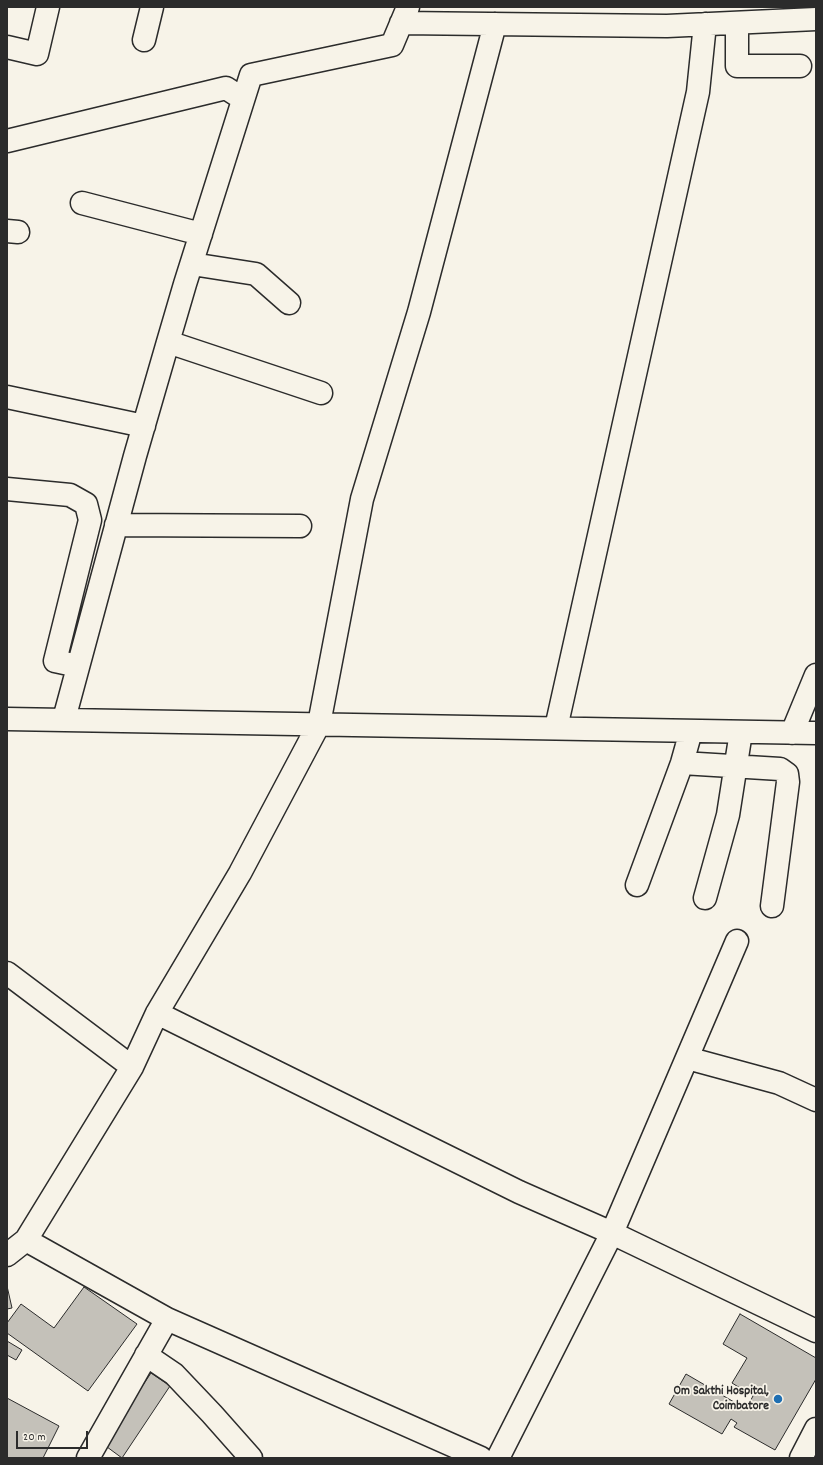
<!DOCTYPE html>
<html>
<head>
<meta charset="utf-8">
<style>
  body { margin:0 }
  #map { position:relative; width:823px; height:1465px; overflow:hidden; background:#f7f3e8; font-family:Dekko,sans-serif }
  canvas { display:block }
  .frame { position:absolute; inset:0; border:8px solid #2b2b2b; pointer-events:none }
  .scale { position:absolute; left:16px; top:1431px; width:72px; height:18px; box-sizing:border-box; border:2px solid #2b2b2b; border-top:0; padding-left:5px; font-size:12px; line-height:14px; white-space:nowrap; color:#2b2b2b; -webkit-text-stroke:3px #f7f3e8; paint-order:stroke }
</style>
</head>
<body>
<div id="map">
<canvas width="823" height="1465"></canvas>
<div class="frame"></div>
<div class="scale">20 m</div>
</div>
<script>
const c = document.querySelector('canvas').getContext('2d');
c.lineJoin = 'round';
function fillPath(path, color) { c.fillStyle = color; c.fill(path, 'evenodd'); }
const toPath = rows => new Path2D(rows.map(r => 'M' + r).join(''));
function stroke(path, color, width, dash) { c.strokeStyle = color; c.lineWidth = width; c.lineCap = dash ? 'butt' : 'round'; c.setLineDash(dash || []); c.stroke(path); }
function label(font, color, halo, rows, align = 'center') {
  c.font = font + ' Dekko,sans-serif'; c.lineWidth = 3.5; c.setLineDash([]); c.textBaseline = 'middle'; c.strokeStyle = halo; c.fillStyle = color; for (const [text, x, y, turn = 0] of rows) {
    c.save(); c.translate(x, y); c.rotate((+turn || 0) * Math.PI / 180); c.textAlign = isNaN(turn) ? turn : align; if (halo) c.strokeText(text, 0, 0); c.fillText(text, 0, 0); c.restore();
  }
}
const building = toPath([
  [7,1286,12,1308,7,1309,7,1286],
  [84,1287,137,1324,88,1391,7,1333,7,1323,21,1304,54,1328,84,1287],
  [740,1314,816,1358,816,1379,775,1450,734,1427,737,1423,731,1419,722,1434,669,1404,686,1374,746,1409,753,1396,732,1383,747,1358,723,1344,740,1314],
  [7,1341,22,1350,16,1360,7,1355,7,1341],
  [151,1373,170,1386,122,1458,103,1444,151,1373],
  [7,1398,59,1426,43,1458,7,1458,7,1398]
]);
fillPath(building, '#c4c1b9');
stroke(building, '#2b2b2b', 1);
const minor = toPath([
  [401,23,667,26,816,19],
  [737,23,737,66,800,66],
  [144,40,152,7],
  [7,47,37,54,48,7],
  [7,141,226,88,243,99],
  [82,203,201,234],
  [7,231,18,232],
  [192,264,256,274,289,303],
  [168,342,321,393],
  [7,397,144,426],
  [7,489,70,495,86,504,90,520,55,661,78,666],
  [116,525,300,526],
  [7,719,816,733],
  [64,719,135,456,168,342,185,284,251,75,392,45,408,7],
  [556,728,698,92,705,24],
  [792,733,816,675],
  [682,763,780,769,787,774,788,782,772,906],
  [637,885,682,763,691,731],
  [705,898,728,815,741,732],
  [7,973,132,1067],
  [157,1013,519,1192,612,1233,816,1331],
  [687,1058,779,1083,816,1100],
  [26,1240,167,1319,481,1458],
  [7,1255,26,1240,132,1067,157,1013,240,873,319,724,362,499,419,312,495,24],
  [146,1355,174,1374,212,1414,251,1458],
  [88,1458,167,1319],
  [498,1458,612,1233,737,941],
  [801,1458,816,1429]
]);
stroke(minor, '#2b2b2b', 25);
stroke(minor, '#f7f3e8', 22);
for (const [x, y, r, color] of [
  [778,1399,5,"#1f6fb2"]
]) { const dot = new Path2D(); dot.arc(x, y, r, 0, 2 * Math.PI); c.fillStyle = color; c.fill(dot); stroke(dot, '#f7f3e8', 1.5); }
label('bold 13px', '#2b2b2b', '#f7f3e8', [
  ["Om Sakthi Hospital,",769,1392],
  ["Coimbatore",769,1407]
], 'right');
</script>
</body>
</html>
